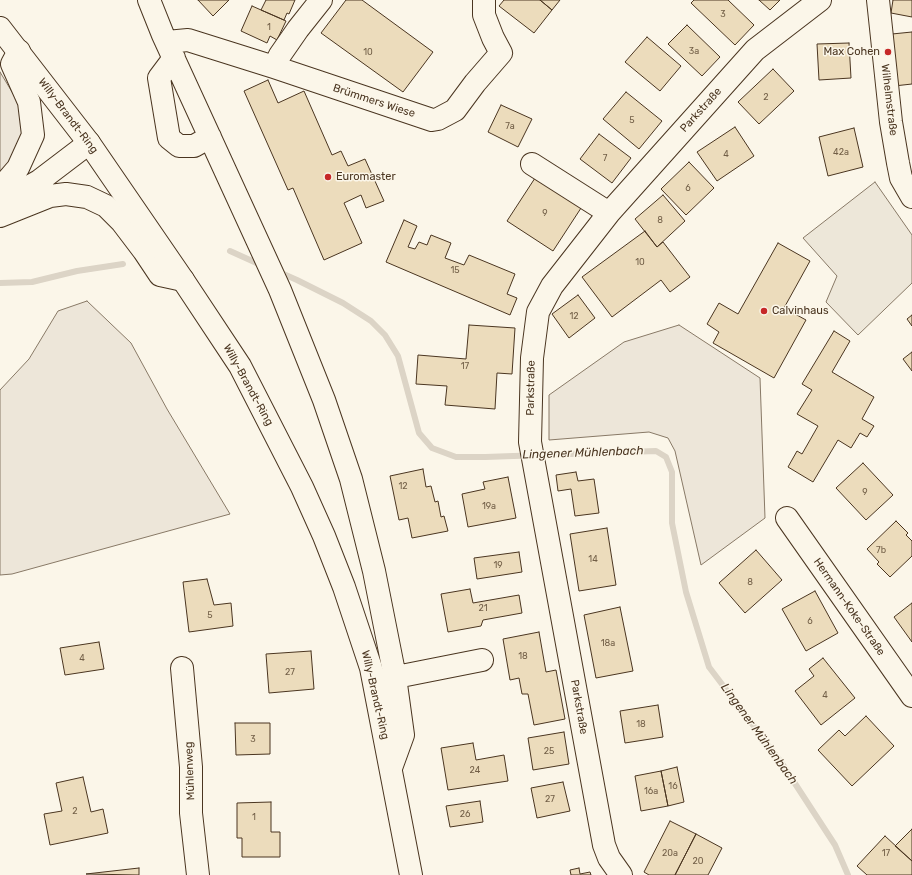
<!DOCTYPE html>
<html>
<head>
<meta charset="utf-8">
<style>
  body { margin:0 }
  canvas { display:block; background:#fbf6e9 }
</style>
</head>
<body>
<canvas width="912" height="875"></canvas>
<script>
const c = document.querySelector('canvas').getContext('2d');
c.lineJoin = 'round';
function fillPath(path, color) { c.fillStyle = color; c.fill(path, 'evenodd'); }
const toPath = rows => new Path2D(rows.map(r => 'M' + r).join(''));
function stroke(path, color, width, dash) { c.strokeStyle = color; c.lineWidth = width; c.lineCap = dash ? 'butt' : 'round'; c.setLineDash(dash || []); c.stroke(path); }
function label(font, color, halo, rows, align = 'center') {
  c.font = font + ' Rubik,sans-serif'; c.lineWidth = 3; c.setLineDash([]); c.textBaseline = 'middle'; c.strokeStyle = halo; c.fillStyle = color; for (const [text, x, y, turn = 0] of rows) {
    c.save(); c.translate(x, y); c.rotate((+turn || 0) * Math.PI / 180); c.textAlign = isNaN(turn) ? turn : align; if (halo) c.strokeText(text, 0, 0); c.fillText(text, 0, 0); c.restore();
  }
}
const green = toPath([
  [0,72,23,110,24,132,19,151,0,175,0,72],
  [87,301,131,343,167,409,230,514,12,574,0,575,0,390,29,359,58,311,87,301],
  [679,325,760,378,765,518,701,565,675,451,668,438,649,432,549,440,549,395,624,342,679,325]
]);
fillPath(green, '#ede6d9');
stroke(green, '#887966', 1);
const parking = toPath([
  [875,182,912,235,912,283,858,335,826,302,837,276,803,238,875,182]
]);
fillPath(parking, '#ede7d9');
stroke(parking, '#887966', 1);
stroke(toPath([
  [230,251,261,265],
  [279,272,297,280,343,303,371,321,385,335,398,356,419,433,432,448,456,457,485,457,656,451,666,457,672,472,672,523,686,592,709,667,781,762,835,845,848,875],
  [0,283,32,282,77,271,123,264]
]), '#dcd4c6', 6);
const building = toPath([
  [198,0,229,0,213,16,198,0],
  [266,0,295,0,289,14,287,13,284,20,261,10,266,0],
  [346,0,362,0,433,52,403,92,321,33,346,0],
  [504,0,540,0,552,10,534,33,499,6,504,0],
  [540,0,560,0,552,10,540,0],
  [694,0,728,0,754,25,735,45,691,3,694,0],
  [759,0,780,0,770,10,759,0],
  [893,0,912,0,912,17,891,13,893,0],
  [252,6,286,21,277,40,270,36,267,43,241,31,252,6],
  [687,25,720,57,702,76,668,44,687,25],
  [912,32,912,84,894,86,892,34,912,32],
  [647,37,681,66,660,91,625,62,647,37],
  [849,43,851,78,819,80,817,44,849,43],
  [773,69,794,91,759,124,738,102,773,69],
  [268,80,278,103,304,91,332,155,341,151,348,166,365,159,384,201,366,208,361,195,344,203,362,243,324,260,293,188,288,190,244,91,268,80],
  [626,92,662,121,639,149,603,119,626,92],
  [501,105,532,119,518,147,488,132,501,105],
  [735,127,754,156,717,181,697,152,735,127],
  [854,128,863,167,828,176,819,137,854,128],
  [599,134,631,158,612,183,580,159,599,134],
  [689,162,714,188,686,215,661,189,689,162],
  [537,175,583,205,553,251,507,221,537,175],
  [663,195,685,221,657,247,635,219,663,195],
  [404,220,417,226,408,247,415,249,419,242,427,245,431,235,451,243,445,258,464,265,469,255,515,274,507,294,517,298,510,315,386,262,404,220],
  [645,231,657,247,663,242,690,277,670,292,661,280,612,317,582,277,645,231],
  [778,243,810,261,784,308,806,320,774,378,713,343,719,332,707,324,719,303,738,314,778,243],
  [578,295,595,318,569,338,552,314,578,295],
  [912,315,912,326,907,319,912,315],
  [469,325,515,328,512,374,497,373,495,409,445,405,447,386,416,384,418,355,466,359,469,325],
  [834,331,850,341,832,372,874,397,862,419,874,426,867,437,860,433,851,448,838,440,813,482,788,467,797,451,802,454,818,426,797,414,812,390,802,384,834,331],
  [912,352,912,371,903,359,912,352],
  [863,463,893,495,866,520,836,488,863,463],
  [423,469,426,487,431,486,435,502,438,501,441,517,444,516,448,531,412,538,408,518,399,520,390,476,423,469],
  [576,472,578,481,594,479,599,513,575,516,571,489,558,491,556,475,576,472],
  [508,477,516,518,468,527,462,494,485,489,483,482,508,477],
  [896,521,908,533,906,535,912,541,912,556,890,577,877,564,879,562,867,549,896,521],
  [607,528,616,585,579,591,570,534,607,528],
  [756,550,782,580,745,613,719,583,756,550],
  [519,552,522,572,477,579,474,558,519,552],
  [207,579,214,605,231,603,233,626,189,632,183,582,207,579],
  [470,589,473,603,519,595,522,613,483,620,481,626,448,632,441,594,470,589],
  [815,591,838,633,806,651,782,609,815,591],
  [912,603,912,642,894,617,912,603],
  [620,607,633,671,596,678,584,615,620,607],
  [539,632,546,672,556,670,565,719,534,725,528,694,522,694,519,678,510,680,503,639,539,632],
  [99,642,104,669,65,675,60,648,99,642],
  [311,651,314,689,269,693,266,654,311,651],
  [823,658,855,698,821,725,795,691,814,676,809,669,823,658],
  [658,705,663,737,625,743,620,711,658,705],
  [866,716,894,746,852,786,818,750,839,730,845,736,866,716],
  [235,723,270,723,270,754,236,755,235,723],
  [564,732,569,764,533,770,528,738,564,732],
  [473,743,476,760,504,755,508,781,448,790,441,748,473,743],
  [677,767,684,802,668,806,661,771,677,767],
  [661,771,668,806,641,811,635,776,661,771],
  [83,777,91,812,103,809,108,833,50,845,44,814,62,811,56,783,83,777],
  [563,782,570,811,537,818,531,788,563,782],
  [480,801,483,822,450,827,446,806,480,801],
  [271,802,271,832,280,832,280,857,242,857,242,838,237,838,237,803,271,802],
  [670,821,696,834,675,875,649,875,644,872,670,821],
  [912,829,912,861,895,846,912,829],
  [696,834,722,848,708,875,675,875,696,834],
  [885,836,912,861,912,875,867,875,857,866,885,836],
  [139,868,139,875,86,874,139,868],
  [579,868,580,874,590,872,591,875,571,875,570,870,579,868]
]);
fillPath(building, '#ecdcbc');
stroke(building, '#4a3520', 1);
const minor = toPath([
  [149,0,163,35,280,290,324,400,351,479,374,571,395,677,403,735,391,768],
  [878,0,891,122,898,163,901,178,912,197],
  [167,42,188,40,274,67,432,120,438,119,455,110,475,83,501,53,493,38,484,15,484,0],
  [174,58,159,78,169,138,179,146,194,146,210,137],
  [274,67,280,55,298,29,321,0],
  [532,164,609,213],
  [0,189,18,168,33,135,29,102,12,64,19,51],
  [0,203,39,181,89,143],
  [0,216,50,196,66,194,87,197,106,206,122,222,144,251,160,275,183,280],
  [787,518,912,696],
  [182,668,191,767,191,813,198,875],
  [381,680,482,660],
  [621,875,609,858,604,845,530,442,532,358,538,312,552,286,609,213,755,50,820,0]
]);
const major = toPath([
  [0,28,89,143,183,280,240,366,302,487,324,536,344,587,371,668,411,875]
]);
stroke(minor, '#4a3520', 24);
stroke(major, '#4a3520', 24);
stroke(minor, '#fbf6e9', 22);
stroke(major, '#fbf6e9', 22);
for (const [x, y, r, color] of [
  [888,52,4,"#c62828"],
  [328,177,4,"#c62828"],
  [764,311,4,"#c62828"]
]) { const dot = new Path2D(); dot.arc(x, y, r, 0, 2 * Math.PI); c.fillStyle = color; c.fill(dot); stroke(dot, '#fbf6e9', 1.5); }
label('9px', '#725f47', null, [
  ["3",723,14],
  ["1",269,27],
  ["3a",694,51],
  ["10",368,52],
  ["2",766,97],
  ["5",632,120],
  ["7a",510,126],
  ["42a",841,152],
  ["4",726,154],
  ["7",605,158],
  ["6",688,188],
  ["9",545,213],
  ["8",660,220],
  ["10",640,262],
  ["15",455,270],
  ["12",574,316],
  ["17",465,366],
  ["12",403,486],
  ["9",865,492],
  ["19a",489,506],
  ["7b",881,550],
  ["14",593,559],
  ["19",498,565],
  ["8",750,582],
  ["21",483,608],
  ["5",210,615],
  ["6",810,621],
  ["18a",608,643],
  ["18",523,656],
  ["4",82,658],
  ["27",290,672],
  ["4",825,695],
  ["18",641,724],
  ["3",253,739],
  ["25",549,751],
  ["24",475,770],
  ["16",673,786],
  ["16a",651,791],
  ["27",550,799],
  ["2",75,811],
  ["26",465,814],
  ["1",254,817],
  ["20a",670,853],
  ["17",886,853],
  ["20",698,861]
]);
label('11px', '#4a3520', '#fbf6e9', [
  ["Max Cohen",880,52,"right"],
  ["Euromaster",336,177],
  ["Calvinhaus",772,311]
], 'left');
label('11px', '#4a3520', '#fbf6e9', [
  ["Wilhelmstraße",889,100,83],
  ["Brümmers Wiese",374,101,18],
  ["Parkstraße",701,110,-48],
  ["Willy-Brandt-Ring",68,116,53],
  ["Willy-Brandt-Ring",248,385,61],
  ["Parkstraße",531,388,-89],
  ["Hermann-Koke-Straße",849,607,55],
  ["Willy-Brandt-Ring",375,695,77],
  ["Parkstraße",579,707,80],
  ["Mühlenweg",190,771,-92]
]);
label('italic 12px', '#4a3520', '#fbf6e9', [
  ["Lingener Mühlenbach",583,453,-2],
  ["Lingener Mühlenbach",759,734,54]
]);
</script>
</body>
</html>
